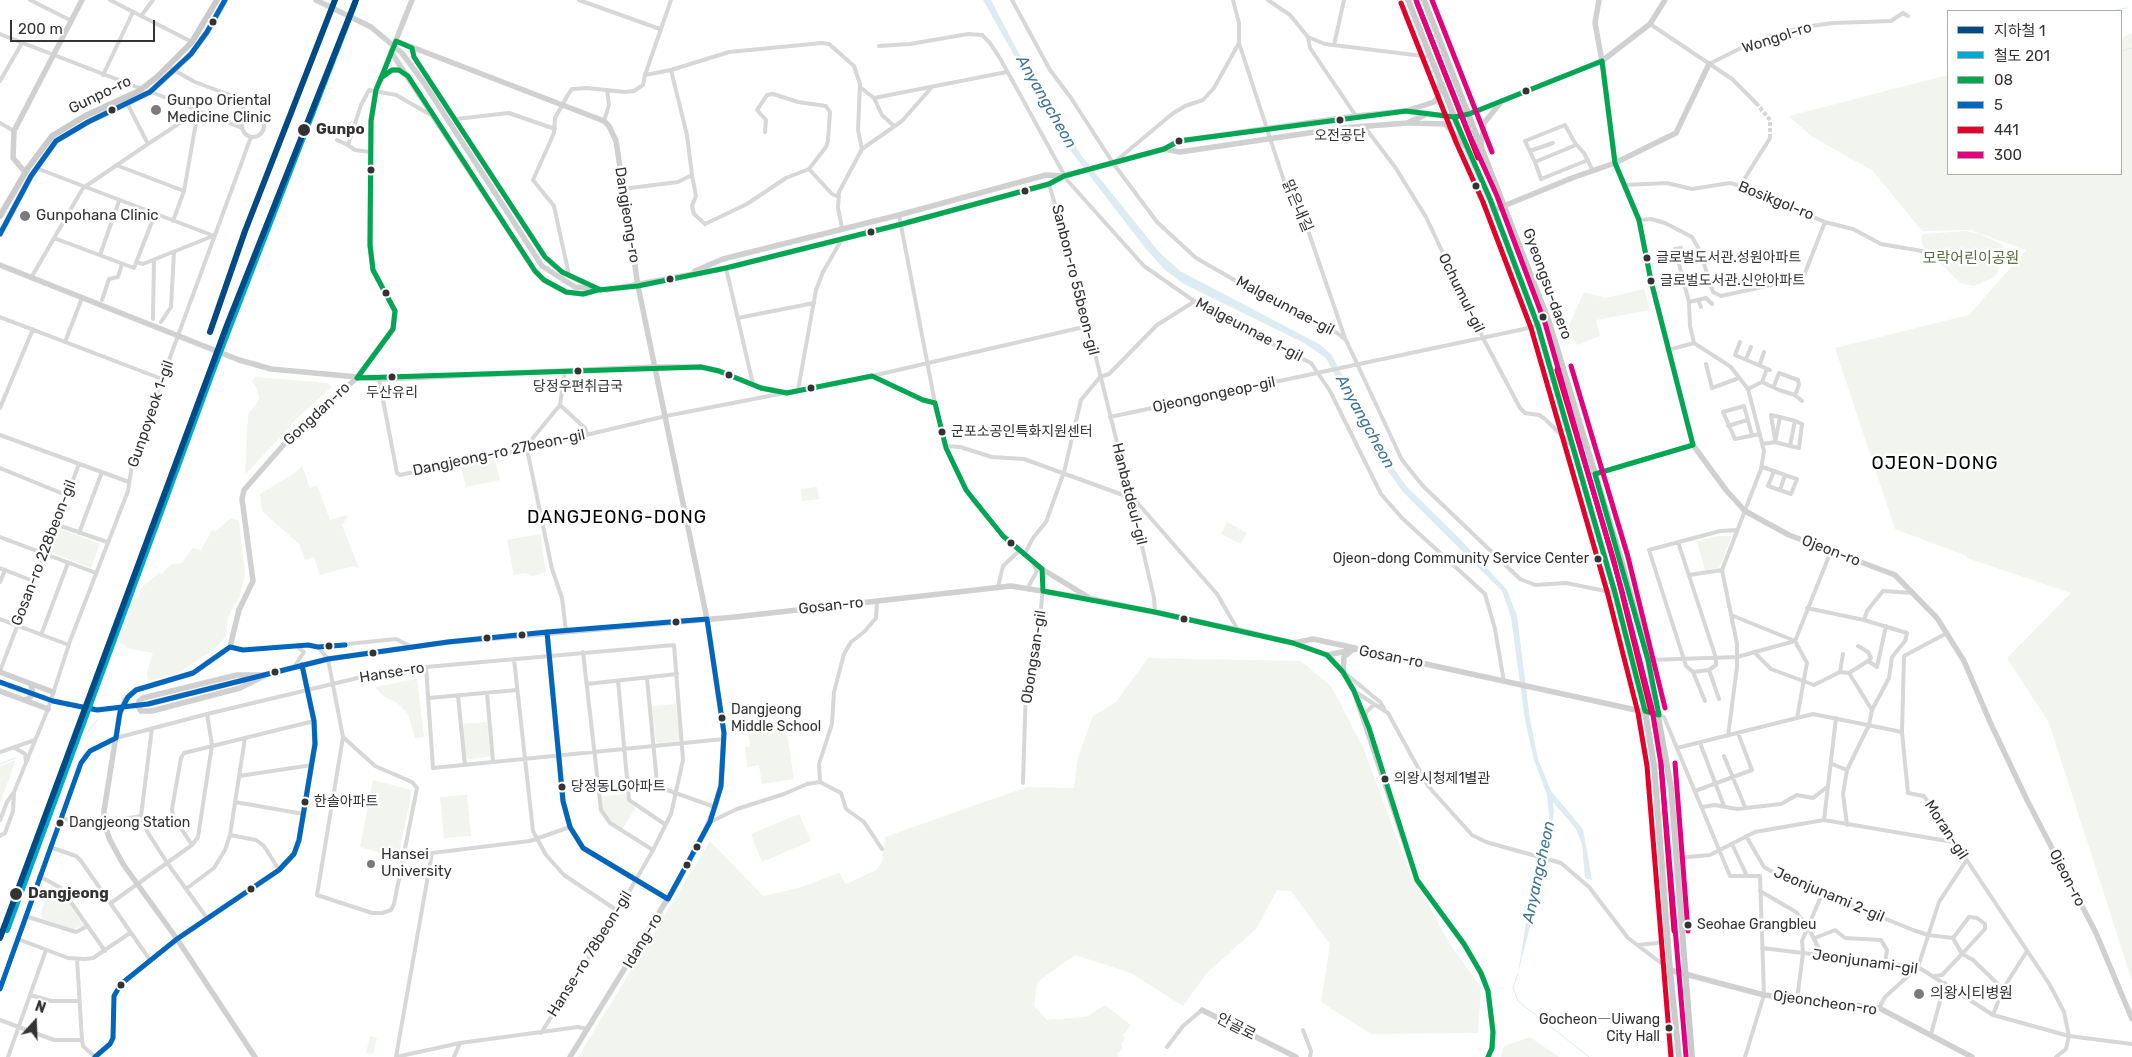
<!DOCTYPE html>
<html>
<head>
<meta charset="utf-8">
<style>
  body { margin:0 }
  #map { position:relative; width:2132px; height:1057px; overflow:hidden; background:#fff; font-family:Rubik,"Noto Sans KR",sans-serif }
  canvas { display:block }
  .legend { position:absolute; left:1947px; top:10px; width:175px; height:165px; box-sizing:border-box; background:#fff; border:1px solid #adadad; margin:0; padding:6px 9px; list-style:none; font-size:15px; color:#333 }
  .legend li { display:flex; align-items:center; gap:10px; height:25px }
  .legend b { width:25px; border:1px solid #adadad }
  .north { position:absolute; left:10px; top:997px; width:50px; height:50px; -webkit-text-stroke:4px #fff; paint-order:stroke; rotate:20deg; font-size:14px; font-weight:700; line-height:20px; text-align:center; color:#333 }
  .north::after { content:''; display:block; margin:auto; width:18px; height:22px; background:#333; clip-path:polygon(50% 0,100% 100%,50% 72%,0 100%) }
  .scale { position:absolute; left:10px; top:20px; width:145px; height:22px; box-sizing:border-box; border:2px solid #333; border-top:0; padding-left:6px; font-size:15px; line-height:18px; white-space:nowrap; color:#333; -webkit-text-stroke:4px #fff; paint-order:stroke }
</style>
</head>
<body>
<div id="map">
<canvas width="2132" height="1057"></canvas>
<ul class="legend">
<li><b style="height:6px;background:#004a85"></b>지하철 1</li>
<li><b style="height:6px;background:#00a9ce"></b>철도 201</li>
<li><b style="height:6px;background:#00a651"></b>08</li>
<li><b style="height:6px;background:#0065bd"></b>5</li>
<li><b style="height:6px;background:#e4002b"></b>441</li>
<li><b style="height:6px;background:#e5007d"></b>300</li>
</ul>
<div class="north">N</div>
<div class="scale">200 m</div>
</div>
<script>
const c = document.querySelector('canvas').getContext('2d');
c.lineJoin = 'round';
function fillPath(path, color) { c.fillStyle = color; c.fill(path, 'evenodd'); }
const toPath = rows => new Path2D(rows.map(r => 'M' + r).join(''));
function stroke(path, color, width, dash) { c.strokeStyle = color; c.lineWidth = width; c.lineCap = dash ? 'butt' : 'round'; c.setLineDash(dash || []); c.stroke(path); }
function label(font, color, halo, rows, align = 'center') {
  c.font = font + ' Rubik,"Noto Sans KR",sans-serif'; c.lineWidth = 5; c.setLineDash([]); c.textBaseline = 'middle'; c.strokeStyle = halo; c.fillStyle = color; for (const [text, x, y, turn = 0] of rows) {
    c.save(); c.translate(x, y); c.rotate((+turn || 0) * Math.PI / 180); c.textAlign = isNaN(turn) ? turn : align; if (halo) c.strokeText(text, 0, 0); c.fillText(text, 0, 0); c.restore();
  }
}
fillPath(toPath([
  [2132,33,2132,981,2049,723,2007,658,2071,593,1967,558,1967,556,1895,529,1835,348,1969,315,2026,250,1971,230,1922,231,1873,171,1811,136,1789,116,1948,75,1948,174,2121,174,2121,38],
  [1965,231,1980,234,2001,244,2005,252,1996,276,1974,286,1960,283,1923,246,1921,237,1923,234],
  [1644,289,1650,310,1596,320,1600,336,1577,345,1570,334,1569,325,1584,292,1605,298],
  [255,377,327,383,332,387,298,417,247,473,245,472,248,414,258,402,259,397,256,387,252,382],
  [495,460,500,480,466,487,461,467],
  [302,466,310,488,317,485,330,520,346,515,347,518,342,525,359,568,352,566,320,575,314,557,305,560,299,544,262,511,260,494,293,474],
  [817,487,819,499,802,501,801,489],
  [231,518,239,521,245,574,240,595,228,617,226,636,215,649,176,674,148,681,147,672,153,653,126,648,125,645,118,642,132,598,138,598,142,587,159,573,162,574,171,564,182,563,193,548,201,550,212,530,216,531],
  [1227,522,1247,533,1241,544,1221,534],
  [56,527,100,544,91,568,47,551],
  [540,534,546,572,532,576,526,573,514,575,507,540],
  [1718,536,1732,536,1719,568,1705,570,1697,541],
  [1148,658,1301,661,1331,686,1363,747,1407,865,1449,943,1481,987,1478,1033,1371,1034,1321,1002,1330,944,1291,891,1277,890,1257,928,1207,973,1183,1006,1131,973,1075,955,1037,982,1034,1006,1047,1020,1086,1017,1105,1005,1131,1025,1123,1035,1125,1039,1121,1044,1123,1048,1117,1054,1118,1057,578,1057,710,841,763,896,799,888,839,873,846,884,876,870,882,862,885,837,1027,787,1074,788,1078,757,1093,716,1116,702],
  [417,679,424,737,415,738,408,714,397,703,382,695,375,687],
  [676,704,680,738,677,741,659,743,656,741,652,706],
  [487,722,490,755,488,757,468,759,466,757,462,724],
  [786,727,794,779,762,784,759,765,747,767,745,747,750,746,748,732],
  [16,760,12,770,0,804,0,766],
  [373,780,412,790,398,858,360,847],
  [625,794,629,803,636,808,622,829,611,822,603,810,601,797],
  [467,795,471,836,444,838,440,797],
  [799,814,811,841,762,862,751,834],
  [51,885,60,889,84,926,73,929,43,919,40,915],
  [370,1036,377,1038,373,1054,366,1053],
  [1530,1037,1559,1057,1501,1057,1504,1046]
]), '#f1f5ed');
fillPath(toPath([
  [983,0,991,0,1018,52,1081,155,1159,252,1180,271,1319,344,1331,354,1384,454,1406,486,1460,539,1507,590,1517,616,1530,720,1538,759,1551,791,1583,829,1592,880,1585,878,1582,844,1576,829,1553,802,1554,813,1532,919,1518,973,1527,917,1549,817,1547,795,1534,760,1525,720,1511,617,1502,591,1403,492,1378,457,1326,358,1304,343,1184,284,1165,270,1146,249,1060,137]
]), '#ddebf3');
stroke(toPath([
  [2112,11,2127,8],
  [2121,51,2132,48],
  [73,750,97,720],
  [0,764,15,758],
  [1518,974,1513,987,1518,1001,1589,1057]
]), '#ddebf3', 1);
stroke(toPath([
  [1756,103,1770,120,1770,138]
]), '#d6d6d6', 4, [4, 2]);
stroke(toPath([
  [0,682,53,701,97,710,148,704]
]), '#d6d6d6', 5.5, [5.5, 3]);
stroke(toPath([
  [30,0,70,20],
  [110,0,192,42],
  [579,0,660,29],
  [1012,0,1050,70,1071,98,1113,163,1157,222,1196,258,1266,298,1337,333,1346,340,1402,460,1423,486,1520,579,1535,585,1566,583,1615,593],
  [1268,0,1290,15,1308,37,1325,44,1431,57],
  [141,16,153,0],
  [1650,24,1732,79,1756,103],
  [0,34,142,89],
  [1308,37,1310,48,1356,116],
  [1239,43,1287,190,1302,213,1345,338],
  [1334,45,1344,0],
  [879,46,910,44,968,34,982,35,990,43,1001,60,1067,180,1144,266,1214,315,1311,363,1330,391,1381,494,1402,518,1485,594,1495,629,1504,682],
  [1709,64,1753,42,1804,27,1833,23,1891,21,1903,13,1908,16],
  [172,69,195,82,246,101,237,126],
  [671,70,687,135,692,175],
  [103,75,133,12],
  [645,75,671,0],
  [0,81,22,43],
  [860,87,874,98,882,115,894,126],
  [149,91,242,128],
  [874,98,1007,72],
  [127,103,148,144,198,111],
  '242 126a11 11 0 1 1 22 0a11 11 0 1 1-22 0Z',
  [456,119,509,113,555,129],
  [604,121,609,105,607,90],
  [0,123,14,131],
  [1364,126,1395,167,1426,217,1483,338,1520,408,1525,413,1539,415,1545,419,1570,444],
  [765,132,766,120,757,110,767,95,773,94,798,102,826,106,830,112,828,141,826,147,809,169,832,194,839,197],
  [337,140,348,145],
  [1576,145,1535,162,1525,141,1565,125,1575,143,1584,153,1593,171],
  [862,149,902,121,932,87],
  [1530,151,1553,143],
  [370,152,355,150,348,145,361,105,369,90,396,95,431,115],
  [1117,160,1172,114,1185,106,1203,100,1214,88,1239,43,1239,23,1233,0],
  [1535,162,1541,179,1588,160],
  [116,165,184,191],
  [36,168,214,236],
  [1049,184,1077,281,1131,499,1154,598,1155,612],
  [1625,185,1667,183,1692,189,1730,183,1744,187,1759,198,1778,202,1825,222,1853,229,1881,244,1922,251],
  [1740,186,1770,138],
  [622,189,678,182,692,175,696,196,692,206,694,214,705,224,747,204,786,178,809,169],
  [899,215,935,403,946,448,973,501,1003,536,1042,569,1044,575,1038,643,1026,686,1023,783],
  [1639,220,1651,219,1665,223,1692,237,1700,251,1713,292,1721,296,1803,278,1825,222],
  [173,221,184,191,198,111],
  [54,238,134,268,155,214],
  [1681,248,1675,249,1689,302,1690,326,1694,343,1731,367,1748,389,1764,451,1761,469,1722,570,1737,644,1737,667,1728,736],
  [100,255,119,201],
  [136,262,143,264,213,236],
  [726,268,753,384],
  [569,275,554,206,533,180,554,133,555,118,569,93,572,89,587,88,625,92,634,91,643,85,645,75,671,70,729,52,822,43,829,44,854,66,860,84,858,130,862,149,839,192,838,208,842,228],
  [31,278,83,188,148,144],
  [102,300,109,279,118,277,122,264],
  [1698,300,1701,307],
  [1689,302,1706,298,1712,304],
  [0,317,162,379],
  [738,318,814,303],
  [153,319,154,260],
  [161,322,171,307,174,252],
  [65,342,82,298],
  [1740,342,1735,355,1770,370],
  [1668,350,1694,343],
  [1746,359,1751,347],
  [1706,364,1712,388,1739,378],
  [1760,364,1764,352],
  [565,371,560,405,532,439,527,449,552,569,562,598,566,631],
  [873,376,923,400,935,403],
  [379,379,397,473,400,475,527,449,666,416,872,376,1088,326],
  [1762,382,1767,369],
  [1748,389,1762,382,1779,390,1795,395,1799,385,1798,380,1779,373,1774,386],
  [798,390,816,290,823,272,842,239],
  [1795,395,1802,401],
  [560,405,585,428,587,434],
  [0,408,33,329],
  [1110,417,1538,326],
  [1728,426,1747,420],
  [0,435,129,482],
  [1752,435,1744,406,1723,412,1735,439,1760,434],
  [1775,440,1771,415,1780,417],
  [1762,444,1775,442,1790,446,1795,421,1780,417,1775,442],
  [946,446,960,447,992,457,1024,459,1134,499,1217,594,1238,630],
  [1790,446,1799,448,1802,424,1795,421],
  [1762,467,1774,471,1785,475,1797,479,1791,494,1768,486,1774,471],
  [0,468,66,495],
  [1595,474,1693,445],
  [1780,490,1785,475],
  [529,513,539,511],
  [55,524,107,542],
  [79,533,102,472],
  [0,537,96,573],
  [1678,542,1716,658,1716,665,1709,670,1693,672,1686,666,1649,550,1720,531,1737,530],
  [1024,555,1033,538,1046,522,1064,472,1081,400,1100,377,1109,374,1157,325,1195,301],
  [0,568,33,581],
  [1689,575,1722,570],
  [0,582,5,570],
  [998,587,1003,566,1019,551],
  [1027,589,1037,571,1034,565],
  [877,602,876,618,864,632,851,642,844,654,834,692,832,724,819,764,820,782,841,793,846,809,864,822,882,849],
  [1807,608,1864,620,1907,633,1905,641,1892,657,1889,678,1872,710,1869,725,1847,770,1843,794,1847,825],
  [1731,615,1795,641,1807,663,1797,718],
  [0,619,69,645],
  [1864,620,1867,611,1883,591,1913,593],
  [1947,633,1904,656,1902,732,1908,793,1924,796,2050,985,2064,1012,2069,1036,2066,1049,2056,1057],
  [41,635,68,563],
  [1858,646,1868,652,1871,658,1868,661],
  [230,647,243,650,308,645,318,647,396,639,412,647],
  [318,647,328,659,343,737,317,895,372,913,382,913,391,910,394,904,417,788,412,782,375,766,343,737],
  [583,652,601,810,610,823,653,850],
  [1754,652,1771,669,1814,685,1840,672,1849,673,1868,661,1877,667,1886,626],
  [514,659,533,831,546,855,564,875,618,911],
  [1648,660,1737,657,1795,641,1831,551],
  [294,667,304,652,299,648],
  [426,667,433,768,724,739],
  [1709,670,1719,699],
  [0,671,79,464],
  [1693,672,1705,701],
  [1840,672,1843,654],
  [1345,673,1380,702,1384,708],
  [1849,673,1872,710],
  [647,678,657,783,667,790,715,807],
  [618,681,629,800,666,825],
  [587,684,677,674],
  [1354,691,1388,713,1428,786,1472,835,1486,842,1561,863,1589,887,1628,938,1669,969],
  [487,693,493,762],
  [458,696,465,765],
  [429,698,517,690],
  [1659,715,1664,717,1730,876,1760,876,1764,995,1745,1057],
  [1365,720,1366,712,1374,705],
  [152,728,141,816,148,833,168,864,207,918],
  [1700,743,1724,806],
  [15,748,25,754,26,762],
  [1677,748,1813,714,1902,732],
  [0,752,35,740],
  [1724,756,1745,807],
  [1832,764,1847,770],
  [239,776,312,765],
  [1695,791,1752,770,1738,733],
  [235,802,304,814],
  [1702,807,1715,805,1737,809,1781,804,1797,795,1813,798,1827,787],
  [61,817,83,826,141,816],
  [0,820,7,802,14,792,48,709,70,641,128,491,133,458,251,137],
  [1824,820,1836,718],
  [710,822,737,809,784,794,807,784,820,782],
  [570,827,530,841,432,853,396,1057,460,1043,578,1027,587,1029],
  [230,835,256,840,264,846,279,870],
  [0,836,5,833,13,811,14,793],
  [1746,836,1764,867,1778,875,1913,930,1928,935,1953,938],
  [1732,844,1747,876],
  [192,845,173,816,172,809,181,758,184,753,314,721],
  [50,847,76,856,81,861,150,960],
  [1677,858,1710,855,1755,832,1824,820,1953,842],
  [39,876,61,888,105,951],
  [186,889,214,868,225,850,230,835,245,738],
  [1760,891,1796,912,1808,927,1822,955],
  [111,903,192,845,198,837,212,745,207,714],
  [25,916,76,932,88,926],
  [1815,938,1835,930,1845,938,1881,940,1887,950,1885,963],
  [18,939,68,958,85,959,93,958,130,933],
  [1638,945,1657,943,1668,938],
  [1762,948,1918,967,1993,1015,2069,1036,2132,1044],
  [77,959,82,1040,83,1046,95,1057],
  [1935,976,1942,975,1962,954,1953,938,1969,917,1977,918,1985,924,1985,929,1962,954,1973,960,2003,989],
  [0,989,81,763,86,754,103,744,116,738,207,714,370,675,426,667,674,645,683,760,671,814,653,850,618,911,541,1033],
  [30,995,51,1001,79,1001],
  [1797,1000,1803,953,1802,941,1822,894],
  [1879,1008,1885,997,1918,967,1939,902,1966,861],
  [1993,1015,2003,989,2027,951],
  [0,1020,54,1040,82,1040],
  [1303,1030,1311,1051,1310,1057],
  [1931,1034,1945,983],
  [1167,1047,1183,1026,1202,1010],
  [8,1057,46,950],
  [95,1057,110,1044,113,1038,114,996,121,984,177,939],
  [454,1057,460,1043]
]), '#d7d7d7', 4);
stroke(toPath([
  [316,0,371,27,402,53,424,83,542,266,575,287,607,290,726,268,902,224,1049,184,1064,176,1164,149,1179,141,1356,116,1406,111,1454,117,1469,114,1602,61,1650,24,1665,0],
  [1599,0,1595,23,1602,61,1615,163,1639,220,1651,281,1693,445,1726,490,1745,511,1789,535,1895,575,1937,618,1964,661,1990,722,2027,800,2096,933,2132,1019],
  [396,41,604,121,609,126,616,141,638,286,707,619,724,733,721,786,715,807,705,831,678,882,570,1057],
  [412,48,414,57,545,257,562,272,597,289],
  [391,52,535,271,544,280,566,292,583,294,591,292],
  [382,77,392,70,399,70,404,74],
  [1409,110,1434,102,1438,97,1440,82],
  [1409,123,1445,124,1465,146],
  [1481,146,1484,123,1501,102],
  [1164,149,1180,152,1342,128,1407,123,1425,115],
  [25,172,13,158,14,131,82,0],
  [1494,210,1572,178,1615,163,1676,133,1709,64],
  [0,265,239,360,271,369,379,379,655,367,701,367,719,371,761,388,787,393],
  [695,271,723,259,899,215,1046,175,1064,176],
  [1042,569,1088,597],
  [547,632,563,801,570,827,583,848,668,899],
  [1294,643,1313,639,1355,648],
  [1327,655,1343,672,1354,691,1417,880,1464,944,1481,973,1488,991,1493,1032,1492,1048,1488,1057],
  [0,672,53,692],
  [1343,672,1344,657,1351,651],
  [237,675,266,675,240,688,152,711,141,711,138,706,139,701,143,698,237,675],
  [0,691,48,709],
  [23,700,28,699,33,694,31,684],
  [148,704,328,659,448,642,735,617,1011,586,1092,599,1238,630,1293,643,1327,655,1357,649,1659,715],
  [177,939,279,870,294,854,299,840,315,744,314,721,302,665],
  [1670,970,1764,995,1879,1008,1972,1057],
  [1202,1010,1296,1057],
  [255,1057,177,939,123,864,110,840,104,823,104,811,119,717,125,700,136,690,193,673,230,647,239,610,253,581,242,499,244,490,301,425,357,378,393,329,395,311,373,270,370,245,371,121,376,90,412,0]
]), '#d0d0d0', 5.5);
stroke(toPath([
  [1408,0,1463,139,1490,199,1538,326,1615,593,1645,711,1654,765,1670,970,1679,1057],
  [1424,0,1549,322,1621,559,1648,660,1671,788,1692,1057],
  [0,216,28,168,52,136,85,116,139,91,157,77,192,42,217,0],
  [0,234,31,176,56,141,88,122,150,92,191,54,207,32,225,0]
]), '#cacaca', 6);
stroke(toPath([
  [1602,61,1615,163,1639,220,1651,281,1693,445,1595,474,1648,660,1659,715,1645,711,1615,593,1538,326,1490,199,1454,117,1469,114,1602,61],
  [380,81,396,41,412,48,414,57,545,257,562,272,601,290],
  [357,378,393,329,395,311,373,270,370,245,371,121,376,90,381,78,392,70,399,70,408,76,535,271,544,280,566,292,583,294,598,290,638,286,726,268,902,224,1049,184,1064,176,1164,149,1179,141,1406,111,1454,117],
  [357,378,701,367,719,371,761,388,787,393,872,376,923,400,935,403],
  [935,403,946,448,966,490,1003,536,1042,569,1043,591],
  [1043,591,1155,612,1293,643,1327,655,1343,672,1354,691,1369,728,1417,880,1464,944,1481,973,1488,991,1493,1032,1492,1048,1488,1057]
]), '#00a651', 5);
stroke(toPath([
  [0,234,31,176,56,141,88,122,150,92,191,54,207,32,225,0],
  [707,619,724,733,721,786,710,822,668,899,583,848,570,827,563,801,547,632,707,619],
  [0,682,53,701,97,710,148,704,328,659,448,642,547,632],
  [0,989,81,763,90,751,116,738,120,712,128,697,136,690,193,673,230,647,243,650,308,645,318,647,345,645],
  [95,1057,110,1044,113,1038,114,996,121,984,177,939,279,870,294,854,299,840,315,744,314,721,302,665]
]), '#0065bd', 5);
stroke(toPath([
  [1401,3,1456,142,1483,202,1531,328,1608,595,1638,713,1647,766,1671,1057],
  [1417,3,1478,158],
  [1557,370,1614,561,1651,712],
  [1661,765,1674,931]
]), '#e4002b', 5);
stroke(toPath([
  [1416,0,1470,136,1497,196,1545,323,1622,591,1652,709,1661,764,1686,1056],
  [1432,0,1492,152],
  [1571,366,1628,557,1665,708],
  [1675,763,1688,931]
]), '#e5007d', 5);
stroke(toPath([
  [7,930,215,365,355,3]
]), '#00a9ce', 6);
stroke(toPath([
  [210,332,245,231,335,0],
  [0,938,227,325,356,0]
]), '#004a85', 6);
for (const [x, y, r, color] of [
  [213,22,4.5,"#333"],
  [1526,91,4.5,"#333"],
  [112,110,4.5,"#333"],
  [156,110,6,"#7a7a7a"],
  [1340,120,4.5,"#333"],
  [304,130,7,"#333"],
  [1179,141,4.5,"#333"],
  [371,170,4.5,"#333"],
  [1476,186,4.5,"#333"],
  [1025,191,4.5,"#333"],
  [25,216,6,"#7a7a7a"],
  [871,232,4.5,"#333"],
  [1647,258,4.5,"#333"],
  [670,279,4.5,"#333"],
  [1651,281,4.5,"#333"],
  [386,293,4.5,"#333"],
  [1543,317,4.5,"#333"],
  [578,371,4.5,"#333"],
  [729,375,4.5,"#333"],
  [392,377,4.5,"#333"],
  [811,388,4.5,"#333"],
  [942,432,4.5,"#333"],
  [1011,543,4.5,"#333"],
  [1598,559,4.5,"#333"],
  [1184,619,4.5,"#333"],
  [676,622,4.5,"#333"],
  [522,635,4.5,"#333"],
  [487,638,4.5,"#333"],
  [329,646,4.5,"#333"],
  [373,653,4.5,"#333"],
  [275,672,4.5,"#333"],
  [722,718,4.5,"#333"],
  [1385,779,4.5,"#333"],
  [562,787,4.5,"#333"],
  [305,802,4.5,"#333"],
  [60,823,4.5,"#333"],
  [697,847,4.5,"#333"],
  [371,864,5,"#7a7a7a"],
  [687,865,4.5,"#333"],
  [251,889,4.5,"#333"],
  [16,894,7,"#333"],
  [1688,925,4.5,"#333"],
  [121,985,4.5,"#333"],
  [1919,994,6,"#7a7a7a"],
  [1669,1028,4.5,"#333"]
]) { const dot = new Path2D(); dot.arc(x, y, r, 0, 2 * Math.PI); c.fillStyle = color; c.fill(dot); stroke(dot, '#fff', 2); }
label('14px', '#333', '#fff', [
  ["오전공단",1340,136,"center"],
  ["글로벌도서관.성원아파트",1656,258],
  ["글로벌도서관.신안아파트",1660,281],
  ["당정우편취급국",578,387,"center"],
  ["두산유리",392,393,"center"],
  ["군포소공인특화지원센터",951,432],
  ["Ojeon-dong Community Service Center",1589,559,"right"],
  ["Dangjeong",731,710],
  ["Middle School",731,727],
  ["의왕시청제1별관",1394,779],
  ["당정동LG아파트",571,787],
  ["한솔아파트",314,802],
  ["Dangjeong Station",69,823],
  ["Seohae Grangbleu",1697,925],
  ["Gocheon―Uiwang",1660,1020,"right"],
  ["City Hall",1660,1037,"right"]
], 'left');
label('15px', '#333', '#fff', [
  ["Wongol-ro",1777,38,-18],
  ["Gunpo-ro",100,95,-26],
  ["Bosikgol-ro",1776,201,22],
  ["맑은내길",1297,206,67],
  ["Dangjeong-ro",627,215,81],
  ["Sanbon-ro 55beon-gil",1075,280,76],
  ["Gyeongsu-daero",1547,284,70],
  ["Ochumul-gil",1461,293,64],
  ["Malgeunnae-gil",1285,306,28],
  ["Malgeunnae 1-gil",1249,330,28],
  ["Ojeongongeop-gil",1214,395,-12],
  ["Gunpoyeok 1-gil",151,414,-71],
  ["Gongdan-ro",317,414,-43],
  ["Dangjeong-ro 27beon-gil",499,453,-12],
  ["Hanbatdeul-gil",1129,494,76],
  ["Ojeon-ro",1831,551,21],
  ["Gosan-ro 228beon-gil",44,553,-69],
  ["Gosan-ro",831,606,-6],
  ["Obongsan-gil",1034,657,-81],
  ["Gosan-ro",1391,657,11],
  ["Hanse-ro",392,673,-9],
  ["Moran-gil",1946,830,57],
  ["Ojeon-ro",2067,878,63],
  ["Jeonjunami 2-gil",1829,895,23],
  ["Idang-ro",643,941,-59],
  ["Hanse-ro 78beon-gil",590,954,-58],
  ["Jeonjunami-gil",1865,962,8],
  ["Ojeoncheon-ro",1825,1003,8],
  ["안골로",1236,1027,27]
]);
label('15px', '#333', '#fff', [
  ["Gunpo Oriental",167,101],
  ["Medicine Clinic",167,118],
  ["Gunpohana Clinic",36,216],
  ["Hansei",381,855],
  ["University",381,872],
  ["의왕시티병원",1930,994]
], 'left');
label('bold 15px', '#333', '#fff', [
  ["Gunpo",316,130],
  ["Dangjeong",28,894]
], 'left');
label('15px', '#56703f', '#fff', [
  ["모락어린이공원",1971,259]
]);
label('italic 16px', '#3f7597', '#fff', [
  ["Anyangcheon",1046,102,60],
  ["Anyangcheon",1365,422,61],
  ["Anyangcheon",1539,872,-78]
]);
c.letterSpacing = '1px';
label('18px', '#000', '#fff', [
  ["OJEON-DONG",1935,464],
  ["DANGJEONG-DONG",617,518]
]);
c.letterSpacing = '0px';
</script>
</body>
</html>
